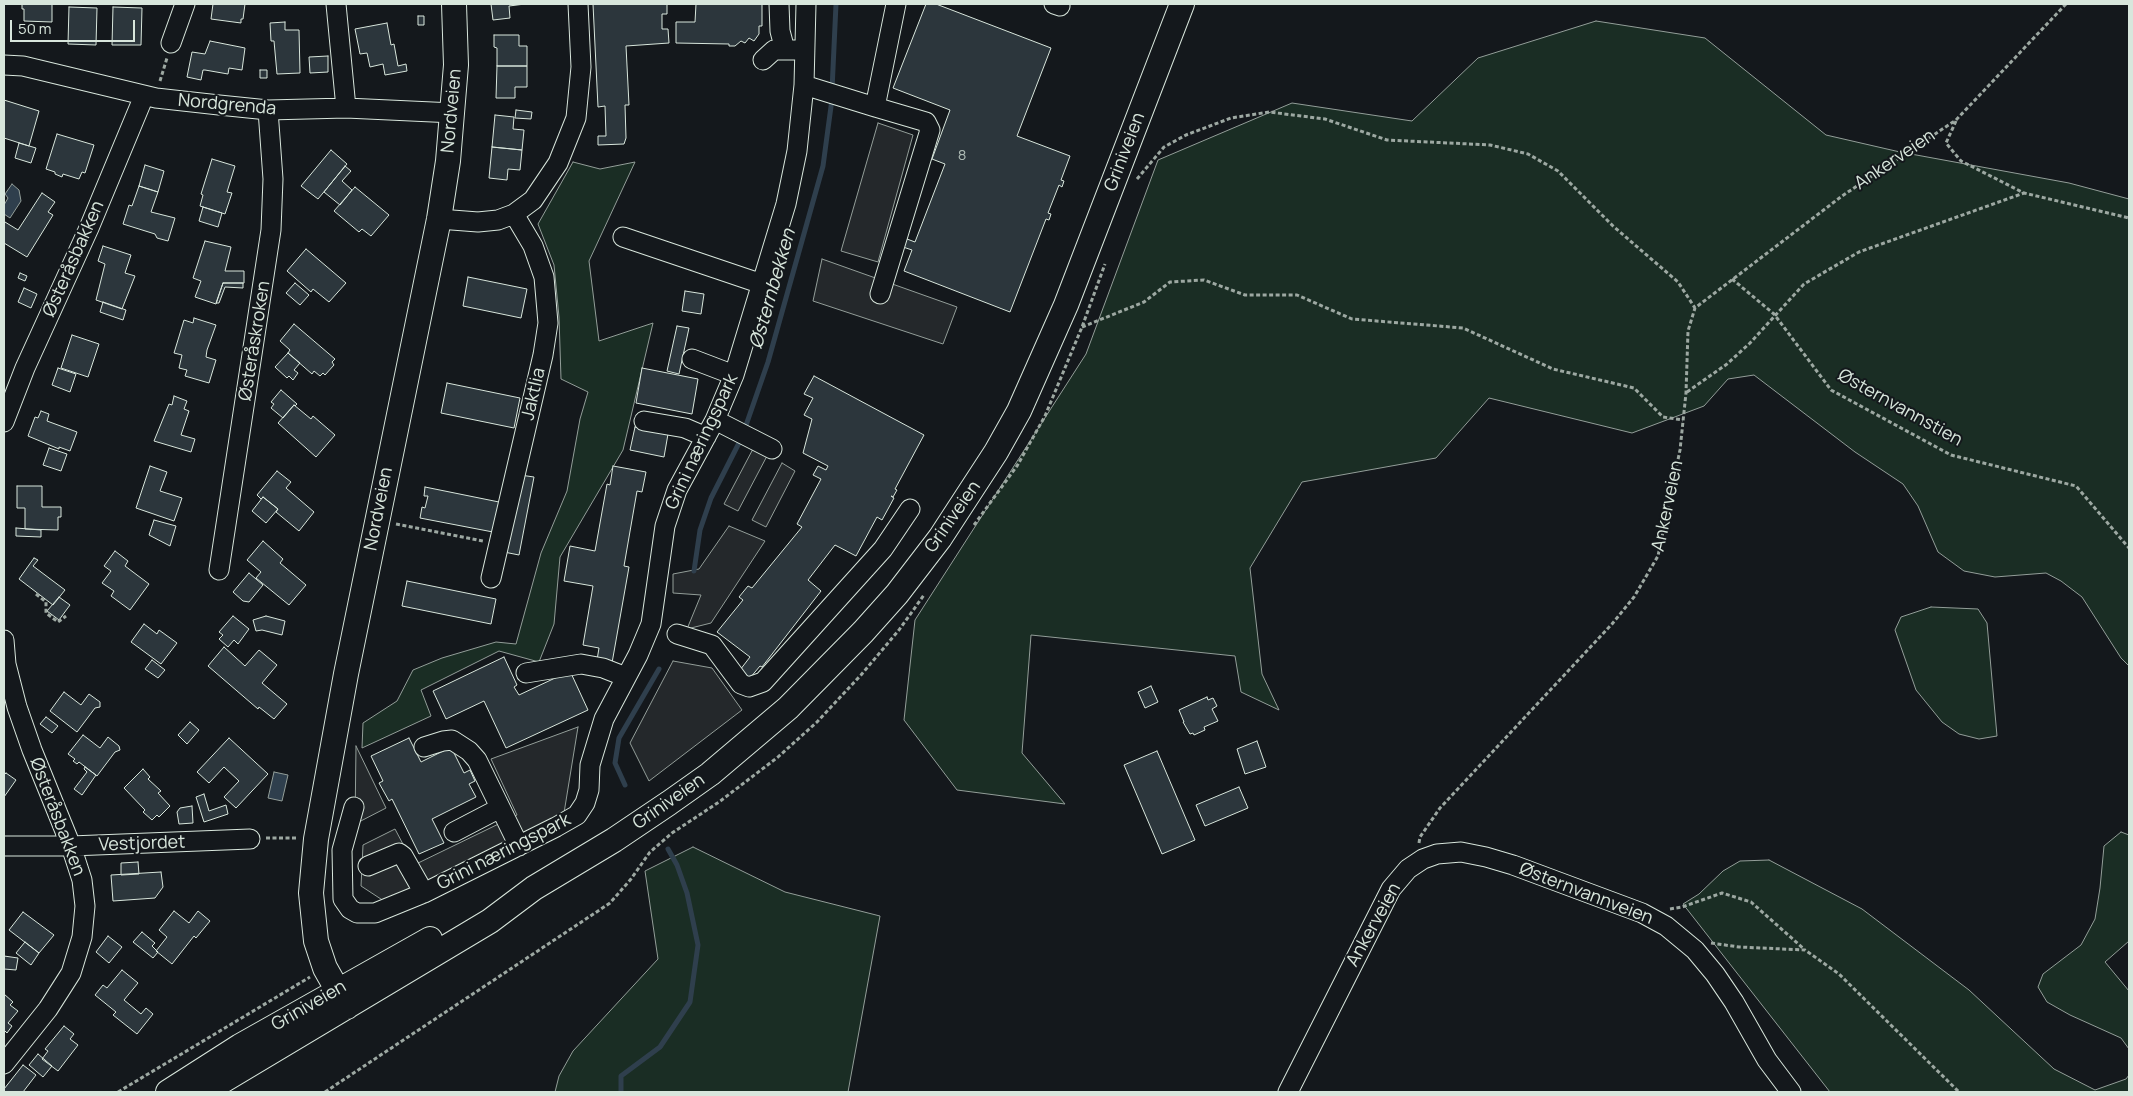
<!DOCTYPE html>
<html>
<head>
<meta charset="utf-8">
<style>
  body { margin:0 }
  #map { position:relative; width:2133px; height:1096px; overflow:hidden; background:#14181c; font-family:Manrope,sans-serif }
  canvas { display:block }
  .frame { position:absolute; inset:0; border:5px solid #d8e6dc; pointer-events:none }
  .scale { position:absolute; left:10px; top:20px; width:125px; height:22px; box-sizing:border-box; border:2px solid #d8e6dc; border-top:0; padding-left:6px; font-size:15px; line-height:18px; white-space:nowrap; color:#d8e6dc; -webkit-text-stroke:4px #14181c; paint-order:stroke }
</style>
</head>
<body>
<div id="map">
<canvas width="2133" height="1096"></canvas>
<div class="frame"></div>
<div class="scale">50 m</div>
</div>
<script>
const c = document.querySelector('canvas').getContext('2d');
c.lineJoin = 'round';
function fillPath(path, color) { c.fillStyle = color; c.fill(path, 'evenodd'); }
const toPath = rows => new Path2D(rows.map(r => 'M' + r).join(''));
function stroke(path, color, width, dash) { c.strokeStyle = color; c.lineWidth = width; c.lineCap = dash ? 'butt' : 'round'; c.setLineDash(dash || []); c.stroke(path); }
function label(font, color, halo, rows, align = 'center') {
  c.font = font + ' Manrope,sans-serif'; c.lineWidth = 4; c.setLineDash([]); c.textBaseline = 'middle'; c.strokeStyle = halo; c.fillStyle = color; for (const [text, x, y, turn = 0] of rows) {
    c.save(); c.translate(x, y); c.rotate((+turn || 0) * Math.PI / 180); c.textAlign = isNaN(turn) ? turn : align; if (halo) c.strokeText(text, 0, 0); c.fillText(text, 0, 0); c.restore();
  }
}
const green = toPath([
  [1596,21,1705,38,1826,135,1900,152,2069,183,2129,199,2129,666,2121,658,2082,597,2061,581,2046,573,1995,577,1964,571,1938,552,1918,506,1903,484,1855,452,1754,375,1728,379,1704,406,1632,433,1489,398,1436,458,1302,482,1250,568,1262,674,1279,710,1241,692,1235,656,1031,635,1022,753,1065,804,957,790,904,720,915,620,1086,354,1158,160,1292,103,1412,121,1478,58,1596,21],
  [573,162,600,169,635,162,589,261,599,341,653,323,623,450,560,557,554,624,539,662,499,651,421,690,431,716,362,748,363,723,397,701,413,670,442,658,496,642,516,644,541,553,567,491,580,419,588,392,561,379,559,317,554,265,538,224,573,162],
  [1931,607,1978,609,1987,623,1997,736,1979,739,1959,734,1942,722,1916,690,1895,630,1901,617,1931,607],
  [2121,832,2129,835,2129,941,2105,962,2129,991,2129,1049,2121,1038,2070,1015,2047,1002,2038,987,2043,974,2081,945,2095,919,2100,888,2104,846,2121,832],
  [693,847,785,892,880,916,848,1092,555,1092,559,1076,573,1051,658,959,645,871,693,847],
  [1769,860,1862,909,1969,990,2054,1069,2095,1090,2126,1079,2129,1075,2129,1092,1830,1092,1683,904,1699,894,1723,871,1740,861,1769,860]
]);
fillPath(green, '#1a2d24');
stroke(green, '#939e99', 1);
const parking = toPath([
  [878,123,913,135,878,262,841,251,878,123],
  [822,259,957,307,943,344,813,301,822,259],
  [754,447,767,456,738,511,724,504,754,447],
  [782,463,795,471,766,527,752,520,782,463],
  [729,526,765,541,711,623,687,629,701,595,673,593,673,574,699,569,729,526],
  [673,661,712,668,742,710,649,781,630,743,673,661],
  [578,727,564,813,387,903,361,886,363,845,395,829,414,865,517,815,491,759,578,727],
  [356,746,386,808,355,824,356,746]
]);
fillPath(parking, '#24282b');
stroke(parking, '#939e99', 1);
const water = toPath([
  [12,184,19,190,21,201,10,218,4,214,4,205,8,198,5,194,12,184],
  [274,772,288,775,282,801,268,798,274,772]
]);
fillPath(water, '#2f3f4d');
stroke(water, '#939e99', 1);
stroke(toPath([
  [832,90,836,4],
  [744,431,768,362,823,166,832,99],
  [694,571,700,530,711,498,741,439],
  [625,785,615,763,619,738,659,669],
  [621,1092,621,1076,660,1047,690,1002,698,945,687,893,677,865,668,849]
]), '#2f3f4d', 5);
const building = toPath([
  [22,4,52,4,52,22,24,21,24,9,22,9,22,4],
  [213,4,245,4,243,19,241,19,241,23,211,19,213,4],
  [491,4,525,4,509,6,510,18,493,20,491,4],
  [593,4,667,4,667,14,662,14,662,29,668,29,669,43,626,46,629,105,625,105,626,138,624,144,598,145,598,136,606,136,605,106,598,107,593,4],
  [696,4,762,4,762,26,759,26,759,34,754,41,749,38,745,43,741,41,735,46,729,46,729,44,676,43,676,22,695,22,696,4],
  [926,4,936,4,1051,48,1017,136,1070,156,1061,180,1064,181,1062,187,1059,185,1048,213,1051,214,1049,220,1046,219,1010,312,904,271,912,250,903,247,907,239,915,242,945,164,932,159,950,110,893,88,926,4],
  [69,7,97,8,96,45,68,44,69,7],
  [113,7,142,8,141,45,112,45,113,7],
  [418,16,424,16,424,25,418,25,418,16],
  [285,22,285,30,299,30,300,73,277,74,274,41,271,41,270,23,285,22],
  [387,23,391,45,394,44,398,66,406,64,407,71,385,75,383,64,370,67,367,53,360,54,355,29,387,23],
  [494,35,519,35,519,46,527,46,527,66,497,66,497,48,494,47,494,35],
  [210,41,245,48,242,70,229,68,228,74,205,70,203,70,201,80,187,77,192,52,205,54,210,41],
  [328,56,328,72,310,73,309,57,328,56],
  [497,66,527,66,527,87,515,87,515,98,496,98,497,66],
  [260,70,267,70,267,78,260,78,260,70],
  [4,100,39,111,29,146,4,138,4,100],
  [516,110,532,112,531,119,515,118,516,110],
  [495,115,514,117,513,129,524,130,522,150,492,147,495,115],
  [57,134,94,145,85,173,82,172,79,179,63,174,62,177,55,174,55,172,46,169,57,134],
  [19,143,36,148,31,163,15,158,19,143],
  [492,147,522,150,520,170,508,169,507,180,489,178,492,147],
  [331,150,347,164,318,199,301,186,331,150],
  [212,159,235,166,227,192,232,193,225,214,200,206,203,195,201,194,212,159],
  [145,165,164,171,158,192,139,186,145,165],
  [345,166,351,171,342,181,352,190,340,205,324,192,345,166],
  [139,186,158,192,151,212,175,218,168,241,157,238,155,234,123,224,129,205,132,206,139,186],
  [355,187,389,215,371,236,362,229,359,232,334,211,355,187],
  [42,193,55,202,48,212,53,215,27,257,4,243,4,223,5,222,18,230,42,193],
  [203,207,222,213,218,227,199,221,203,207],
  [205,241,231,247,225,271,244,271,244,283,223,283,216,304,195,297,201,281,193,278,205,241],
  [103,246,131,255,125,273,135,276,122,309,96,300,105,264,98,261,103,246],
  [306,249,346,283,329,302,313,289,311,292,287,271,306,249],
  [20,273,27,276,25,281,18,278,20,273],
  [468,277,527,289,521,318,463,306,468,277],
  [223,283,243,283,243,288,225,287,219,303,216,303,223,283],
  [295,283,309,295,300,305,286,293,295,283],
  [24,288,37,294,31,308,18,302,24,288],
  [685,291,704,294,701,314,682,311,685,291],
  [103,302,126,310,123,320,100,312,103,302],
  [194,318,216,325,207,350,206,357,216,360,209,383,185,376,187,370,179,368,182,355,174,353,184,320,193,323,194,318],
  [294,324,335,359,332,362,334,365,325,375,323,373,320,376,314,371,312,374,288,353,290,350,280,341,294,324],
  [677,326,689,328,679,374,667,371,677,326],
  [72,335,99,344,88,377,61,368,72,335],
  [288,353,300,363,294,370,298,373,293,380,289,376,287,378,275,367,288,353],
  [58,368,76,374,70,392,52,385,58,368],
  [642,368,698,379,692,414,636,403,642,368],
  [814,376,924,435,895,489,897,490,893,497,891,496,894,498,882,520,877,517,856,556,835,545,808,580,821,591,762,667,760,666,750,678,740,670,750,657,717,632,743,600,739,597,748,586,752,588,802,527,797,524,821,479,813,475,818,466,826,470,828,466,803,453,812,419,804,415,813,398,804,394,814,376],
  [447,383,520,398,514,428,441,413,447,383],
  [281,390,297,404,295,406,294,405,283,418,271,408,274,404,271,402,281,390],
  [174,396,187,401,184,409,189,411,181,435,195,439,191,452,154,441,169,404,172,405,174,396],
  [294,405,311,419,313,416,335,435,316,457,278,423,294,405],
  [41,411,49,414,47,421,77,432,70,451,59,447,59,449,28,436,35,417,38,418,41,411],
  [635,427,668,434,664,457,630,450,635,427],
  [49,448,67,454,61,471,43,465,49,448],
  [150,466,167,472,160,491,182,498,174,521,136,508,150,466],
  [613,466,646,472,642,492,637,491,624,566,629,567,612,663,597,660,599,648,583,645,593,586,564,581,570,546,595,551,607,484,610,485,613,466],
  [277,471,291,482,286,488,314,512,299,531,276,512,278,509,263,497,261,499,257,495,277,471],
  [520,475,534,477,519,555,504,552,520,475],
  [17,486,42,486,42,507,61,507,61,517,58,517,58,530,25,529,25,508,17,508,17,486],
  [425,487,499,502,493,532,420,518,422,507,425,508,428,496,424,496,425,487],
  [263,497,278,509,266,523,252,511,263,497],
  [154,520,176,526,170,546,149,535,154,520],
  [16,528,41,530,41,537,16,536,16,528],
  [263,541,283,559,280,563,306,585,289,605,256,578,261,572,247,560,263,541],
  [115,551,128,561,125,566,149,584,130,610,111,596,114,591,102,583,111,571,104,566,115,551],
  [34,558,38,560,33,566,65,590,53,605,19,579,34,558],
  [249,573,263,585,249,602,243,601,233,592,249,573],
  [407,581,496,599,491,624,402,606,407,581],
  [59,597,70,605,59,620,47,611,59,597],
  [233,616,249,629,238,644,234,640,228,647,219,639,223,635,219,632,233,616],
  [266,616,285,621,282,635,262,630,256,631,253,620,266,616],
  [144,624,157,634,159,630,177,643,161,664,131,642,144,624],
  [224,647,245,666,259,650,277,665,262,683,287,704,274,719,259,707,258,709,208,666,224,647],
  [504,657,517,685,514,687,519,695,570,671,588,710,506,748,484,701,446,719,433,691,504,657],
  [152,660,165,670,158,678,145,669,152,660],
  [1151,686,1158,702,1145,708,1138,692,1151,686],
  [64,692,81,705,89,694,100,702,100,707,95,708,77,732,50,711,64,692],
  [1207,697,1208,700,1213,698,1217,706,1212,709,1218,721,1204,727,1205,730,1194,735,1193,733,1190,734,1183,722,1184,722,1179,710,1207,697],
  [46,717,58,726,52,733,40,724,46,717],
  [190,722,199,730,187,744,178,735,190,722],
  [83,735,100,748,108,737,119,746,120,750,115,752,97,776,79,762,77,764,73,761,75,759,68,754,83,735],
  [229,738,268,774,236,808,224,797,239,781,224,767,209,783,197,772,229,738],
  [409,738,421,762,451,747,464,773,470,770,475,781,469,784,476,797,432,819,444,843,419,854,392,799,389,801,379,783,383,781,371,756,409,738],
  [1257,741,1266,767,1245,774,1237,749,1257,741],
  [1157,751,1195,840,1162,854,1124,765,1157,751],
  [85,767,96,775,82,795,74,789,87,772,84,769,85,767],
  [143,769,150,777,148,779,161,791,158,793,170,806,159,817,157,815,152,820,143,812,145,810,124,788,143,769],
  [6,773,16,780,4,797,4,775,6,773],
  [1239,787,1248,808,1205,826,1196,805,1239,787],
  [204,794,209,811,226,805,228,814,204,822,196,797,204,794],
  [192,806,193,823,179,824,177,812,180,808,192,806],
  [138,862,139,874,121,875,121,863,138,862],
  [161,872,163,887,155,898,113,901,111,875,161,872],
  [174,911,189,923,198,911,210,921,196,938,194,936,172,964,156,951,167,937,159,930,174,911],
  [23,912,54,935,39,953,9,930,23,912],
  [142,932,155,943,152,946,158,952,153,958,133,942,142,932],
  [108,936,122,947,109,963,96,952,108,936],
  [25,942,39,953,31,965,16,953,25,942],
  [4,956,18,958,16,970,4,969,4,956],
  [122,970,138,983,124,1000,141,1014,146,1008,153,1014,137,1034,113,1015,116,1012,95,995,103,985,107,988,122,970],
  [4,994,13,1002,10,1005,18,1011,8,1023,12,1026,7,1033,4,1030,4,994],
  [64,1026,74,1034,70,1039,78,1045,58,1071,42,1059,48,1051,45,1049,64,1026],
  [38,1054,52,1066,43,1077,29,1065,38,1054],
  [23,1065,36,1075,23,1092,4,1092,4,1089,23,1065]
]);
fillPath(building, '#2c363c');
stroke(building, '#d8e6dc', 1);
const minor = toPath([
  [336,4,346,108],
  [779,4,780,31,785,50],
  [1054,4,1060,6],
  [171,43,185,4],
  [763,60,774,50,795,50],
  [4,65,23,66,156,98,219,105,268,110,346,108,454,113],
  [804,85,875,107],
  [439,219,478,222,498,220,514,214,533,200,558,163,576,118,581,67,578,4],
  [623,237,762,284],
  [880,294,930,130,926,122,875,107,896,4],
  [692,359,734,375],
  [715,420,772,449],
  [644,421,685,428,706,437],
  [4,422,25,368,89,228,144,96],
  [219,570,271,230,273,179,268,110],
  [491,578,543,355,548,323,544,277,533,246,514,214],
  [677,634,712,645,741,684,749,687,763,682,883,549,910,509],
  [4,640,6,664,17,707,32,750,71,846,82,880,85,906,82,937,71,973,48,1009,4,1064],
  [526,673,581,664,603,668,626,677],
  [424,747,443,741,452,740,469,751,477,760,519,846],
  [354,807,342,850,343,899,350,909,357,913,375,913,424,893,556,827,577,815,585,803,589,790,590,765,604,719,638,655,651,624,665,526,677,490,715,420,734,375,786,204,797,151,804,85,806,4],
  [454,832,500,808],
  [4,846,71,846,250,839],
  [368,866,399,853,403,856,424,893],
  [1288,1092,1391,889,1408,869,1423,859,1437,854,1461,852,1486,857,1513,865,1642,913,1666,926,1695,950,1715,974,1734,1002,1767,1060,1791,1092]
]);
const major = toPath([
  [347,1007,325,968,316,941,311,893,316,839,346,674,439,219,448,161,456,65,454,4],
  [168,1092,240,1046,430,939],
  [204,1092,490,921,534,888,614,840,669,803,710,774,788,708,863,632,897,594,940,538,996,452,1019,411,1066,305,1182,4]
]);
stroke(minor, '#d8e6dc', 21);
stroke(major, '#d8e6dc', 26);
stroke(toPath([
  [160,81,167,58],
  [1956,121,1946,143,1961,161,2024,193,2129,218],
  [1137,179,1164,147,1186,135,1231,118,1269,112,1325,119,1387,140,1490,145,1528,154,1558,171,1613,226,1678,282,1695,308],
  [1732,279,1774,314,1831,390,1951,455,2076,486,2129,548],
  [1082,327,1144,302,1170,282,1204,280,1245,295,1297,295,1352,319,1463,328,1553,369,1634,388,1663,417,1683,420],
  [1687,392,1727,364,1750,343,1804,284,1859,252,2024,193],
  [396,524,483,541],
  [974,525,1017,466,1045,416,1082,327,1105,264],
  [36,594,46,602,46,613,58,622,66,616],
  [266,838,297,838],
  [1419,843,1420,837,1440,808,1612,624,1634,597,1658,556,1680,450,1686,393,1688,331,1695,308,1842,196,1956,120,2066,4],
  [1670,909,1682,907,1722,893,1751,902,1804,949],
  [1711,943,1739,947,1805,950,1839,974,1959,1092],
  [118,1092,310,977],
  [325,1092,610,903,631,879,650,852,672,833,719,802,778,757,817,722,861,675,899,630,924,595]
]), '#9da8a2', 3, [4, 2.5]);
stroke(minor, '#14181c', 19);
stroke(major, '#14181c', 24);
label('15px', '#adbab4', null, [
  ["8",962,156]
]);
label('18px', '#d8e6dc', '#14181c', [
  ["Nordgrenda",227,105,5],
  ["Nordveien",452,111,-85],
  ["Griniveien",1125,152,-69],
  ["Ankerveien",1895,160,-34],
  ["Østeråsbakken",74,259,-66],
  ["Østeråskroken",255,341,-81],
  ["Jaktlia",534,394,-77],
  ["Østernvannstien",1900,408,29],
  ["Grini næringspark",702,442,-65],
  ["Ankerveien",1668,506,-78],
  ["Nordveien",379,509,-79],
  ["Griniveien",953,517,-55],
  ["Griniveien",669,802,-35],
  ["Østeråsbakken",57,817,69],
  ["Vestjordet",142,844,-2],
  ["Grini næringspark",504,852,-27],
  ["Østernvannveien",1586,894,21],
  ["Ankerveien",1374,925,-61],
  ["Griniveien",309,1006,-30]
]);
label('italic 19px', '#d8e6dc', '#14181c', [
  ["Østernbekken",773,289,-74]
]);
</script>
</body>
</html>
